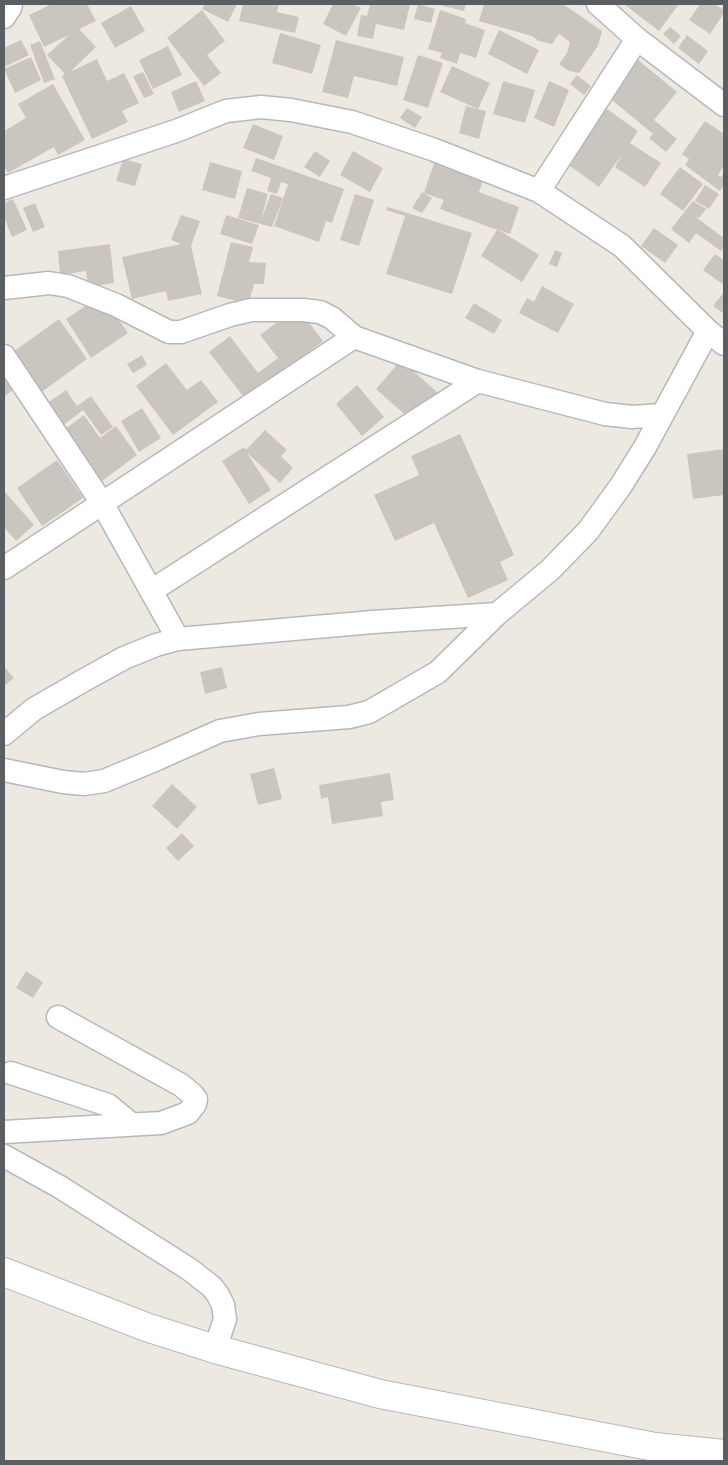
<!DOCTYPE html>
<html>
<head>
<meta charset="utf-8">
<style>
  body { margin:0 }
  #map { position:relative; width:728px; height:1465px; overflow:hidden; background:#eee9e0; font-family:"IBM Plex Sans",sans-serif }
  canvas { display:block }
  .frame { position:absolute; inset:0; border:5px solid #595f63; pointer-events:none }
</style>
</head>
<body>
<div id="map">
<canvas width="728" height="1465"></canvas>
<div class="frame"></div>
</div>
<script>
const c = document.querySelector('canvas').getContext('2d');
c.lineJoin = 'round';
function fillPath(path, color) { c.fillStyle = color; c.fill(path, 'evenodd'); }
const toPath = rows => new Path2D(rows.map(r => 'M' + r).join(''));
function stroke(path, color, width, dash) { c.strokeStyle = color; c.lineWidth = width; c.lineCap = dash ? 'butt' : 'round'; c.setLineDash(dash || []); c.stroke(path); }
fillPath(toPath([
  [52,4,87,4,96,21,79,29,96,47,70,72,97,59,107,81,124,73,139,103,122,111,128,122,92,139,62,76,65,74,47,55,69,35,44,47,29,15],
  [205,4,237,4,228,22,202,9],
  [243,4,279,4,277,12,299,17,295,33,239,21],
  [333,4,352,4,361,8,346,36,323,24],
  [370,4,410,4,404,30,376,24,373,39,357,36,361,15,367,16],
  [418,4,435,9,431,23,414,19],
  [435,4,466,4,464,11],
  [484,4,560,4,566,6,602,31,598,46,579,73,569,71,559,64,567,53,570,42,559,34,552,44,539,41,532,36,479,21],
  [624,4,679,4,659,31],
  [700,4,714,4,724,10,724,13,710,34,689,20],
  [131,6,145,31,115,48,101,23],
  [202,10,225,41,207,55,221,73,204,86,167,38],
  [440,10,466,19,465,23,485,30,476,58,460,53,457,64,440,58,442,53,428,49],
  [670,27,681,36,674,44,663,34],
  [499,30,539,50,527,74,488,54],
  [280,33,321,45,312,74,272,63],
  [687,35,708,51,699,64,678,48],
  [21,40,29,55,4,67,4,48],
  [336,40,404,57,397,86,354,76,348,98,322,92],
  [40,41,55,79,44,83,30,45],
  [168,46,182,75,153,89,139,60],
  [418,55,443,63,428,108,403,100],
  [31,57,41,80,15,93,4,69],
  [637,59,677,92,654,120,677,139,666,152,649,138,653,134,607,96],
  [452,66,490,83,478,109,486,111,479,139,459,133,466,106,478,109,440,92],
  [143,72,154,94,144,98,133,76],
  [577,75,591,86,584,95,570,84],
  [196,81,205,101,179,112,171,92],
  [503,81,535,90,525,123,493,114],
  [549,81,569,90,554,127,534,118],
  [53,84,85,140,58,155,54,147,8,173,4,166,4,131,26,118,18,104],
  [604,107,638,131,630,143,661,163,645,187,615,167,622,154,599,187,555,155],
  [407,108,422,117,415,128,400,118],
  [705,121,724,134,724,166,718,175,721,177,724,172,724,185,720,191,685,165,689,159,682,154],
  [253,124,283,136,274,160,243,148],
  [315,151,330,161,320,177,304,167],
  [353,151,383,168,370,192,340,175],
  [256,158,344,189,332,223,326,221,319,242,274,226,288,184,281,182,277,194,267,191,271,178,251,171],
  [123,159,142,164,135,186,116,181],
  [210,162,242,171,235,199,202,190],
  [434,163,483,180,479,192,519,207,510,234,499,230,539,255,522,282,481,256,497,230,440,209,444,200,424,193],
  [680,167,703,184,683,211,660,194],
  [705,185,719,194,709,209,695,201],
  [247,188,268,194,261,220,271,194,283,198,272,227,238,218],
  [422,192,432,198,422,213,412,208],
  [355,194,374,200,359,246,340,240],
  [13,199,27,230,12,237,4,217,4,203],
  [693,201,706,209,699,218,693,215,724,238,724,247,721,251,696,233,689,243,671,229],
  [35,203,45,227,33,232,23,208],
  [388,207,472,233,452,294,386,274,405,216,386,210],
  [181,215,200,221,191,246,202,294,168,301,166,291,132,299,122,257,181,244,171,240],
  [226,215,259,225,252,244,220,234],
  [654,228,678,245,665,263,641,246],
  [231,242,253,247,249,262,266,263,264,284,254,284,248,304,217,296],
  [110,244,114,283,88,287,86,271,60,275,58,251],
  [555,250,562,253,557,267,549,264],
  [715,254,724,260,724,285,703,270],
  [542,286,574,304,558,333,519,313,527,298,534,302],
  [724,292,724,314,713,306],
  [102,295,128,333,91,358,66,319],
  [474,303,502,320,494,334,465,318],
  [297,307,323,341,246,400,209,352,230,336,258,373,278,358,260,335],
  [59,319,87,359,39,394,10,354],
  [142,355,147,365,133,373,127,364],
  [401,360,437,392,412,421,376,389],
  [166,363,187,390,201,380,218,402,173,435,136,386],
  [4,366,19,385,4,397],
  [357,385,384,417,362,436,336,404],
  [66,390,77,406,91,396,113,427,101,435,83,410,62,426,46,404],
  [142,408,161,438,139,452,121,421],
  [84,415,100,438,116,426,137,455,98,484,61,432],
  [265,430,287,450,281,456,293,468,280,483,247,453,271,490,249,504,222,461,244,447,246,450],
  [460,434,514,555,500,562,508,580,468,598,434,523,395,541,374,495,419,475,411,456],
  [724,449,724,495,693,499,687,454],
  [57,460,83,498,42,526,17,488],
  [4,491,34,525,16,541,4,527],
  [4,666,14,678,4,686],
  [222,667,227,688,205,694,200,672],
  [274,768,282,799,258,805,250,774],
  [390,773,394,800,381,802,383,816,332,824,328,797,321,799,319,785],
  [172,784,197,807,177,829,152,806],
  [182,833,194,846,178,861,166,848],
  [26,971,43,982,33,998,16,988]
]), '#cbc5bf');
const minor = toPath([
  [598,4,637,39,724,105],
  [4,17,10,8,11,4],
  [4,188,176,131,226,111,261,107,291,110,352,122,432,149,539,191,622,246,708,331,724,344],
  [539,191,637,39],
  [4,288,49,283,68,286,116,305,169,332,181,332,230,315,251,310,303,310,320,312,332,318,354,337,478,381,605,414,632,417,661,415],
  [4,356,102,503,178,639],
  [4,568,354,337],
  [151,591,478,381],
  [4,734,34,709,86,679,124,658,156,645,178,639,373,622,497,614],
  [4,770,63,782,84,784,104,781,157,759,220,731,259,724,349,717,369,712,438,672,497,614,550,570,588,531,620,487,645,447,708,331],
  [11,1073,108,1105,131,1124],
  [4,1132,161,1123,188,1113,195,1104,196,1099,193,1095,181,1085,58,1017],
  [4,1156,60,1187,189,1269,212,1287,218,1295,223,1305,225,1319,215,1349]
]);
const tertiary = toPath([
  [4,1272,146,1327,215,1349,380,1394,655,1447,724,1454]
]);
stroke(minor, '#b3b9bd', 25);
stroke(tertiary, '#b3b9bd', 30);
stroke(minor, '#fff', 22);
stroke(tertiary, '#fff', 28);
</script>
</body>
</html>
